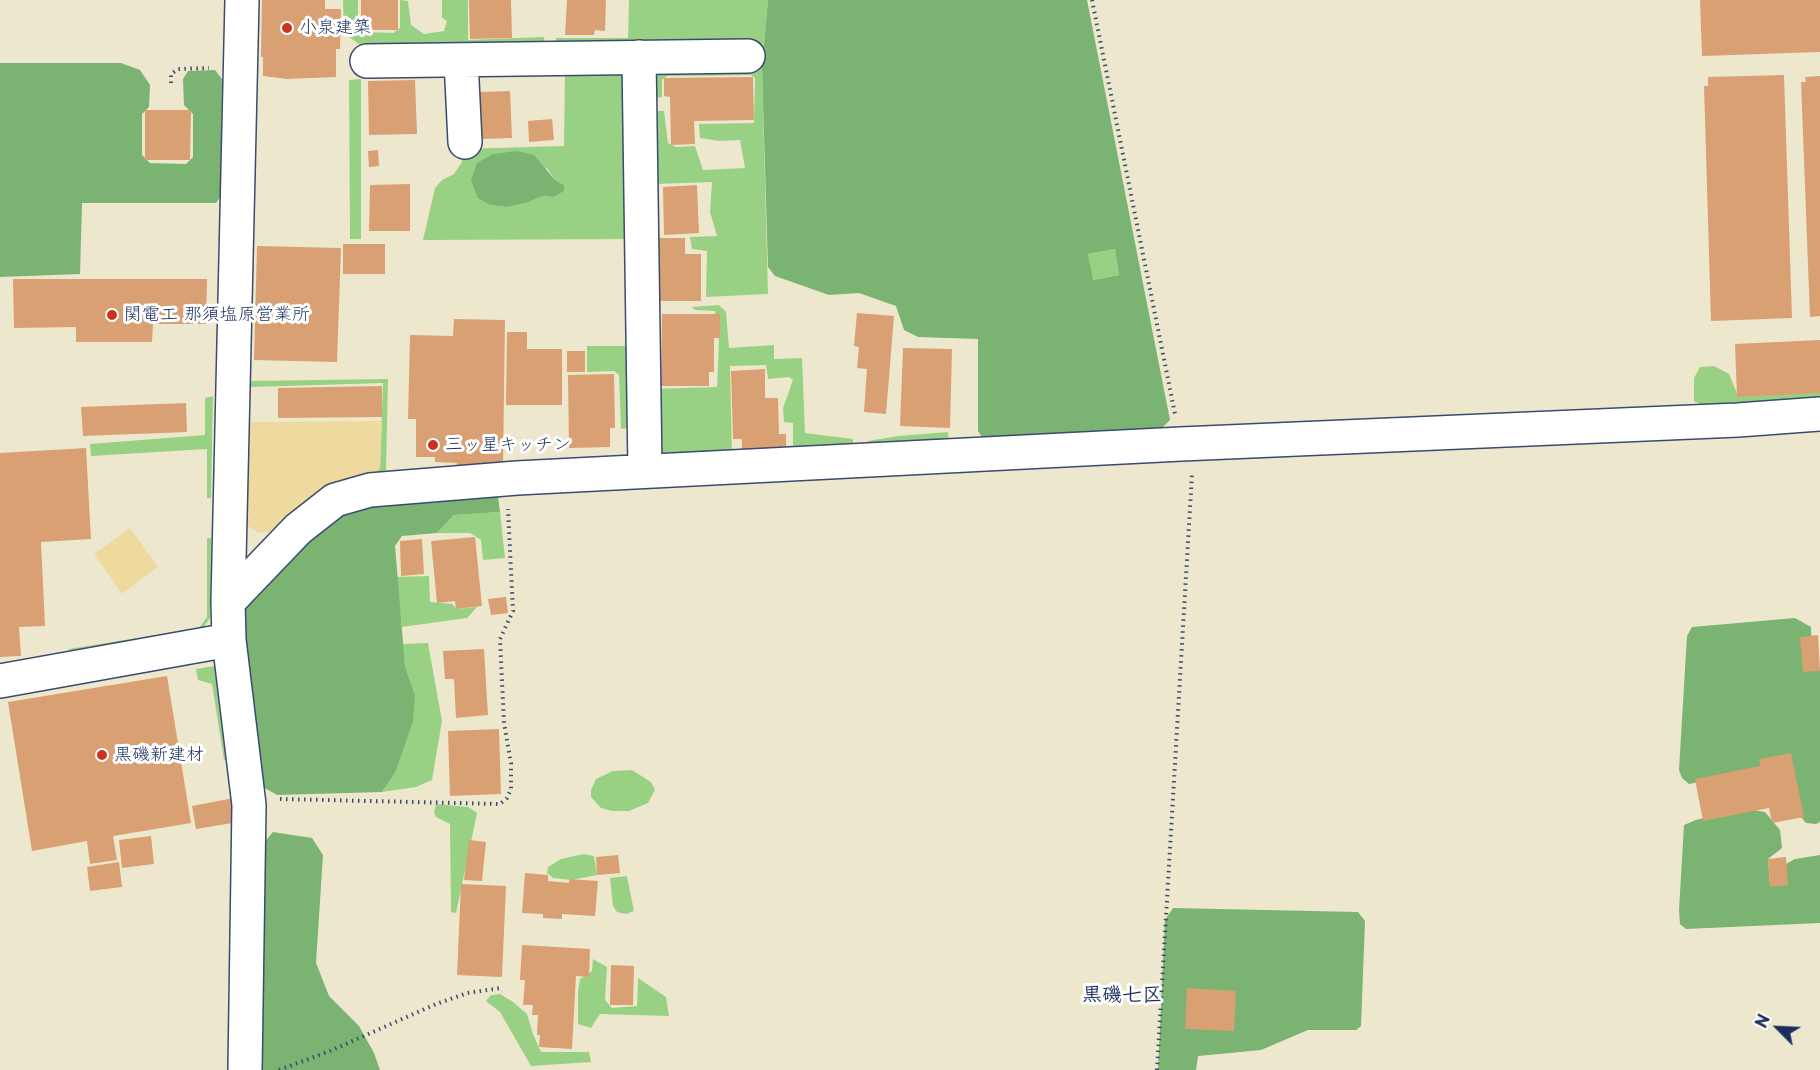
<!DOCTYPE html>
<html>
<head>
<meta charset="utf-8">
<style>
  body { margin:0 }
  #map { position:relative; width:1820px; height:1070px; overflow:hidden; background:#ede8cd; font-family:"Playpen Sans",sans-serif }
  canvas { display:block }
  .north { position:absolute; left:1748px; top:998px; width:60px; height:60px; -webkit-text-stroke:4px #fff; paint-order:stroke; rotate:294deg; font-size:16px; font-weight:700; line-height:24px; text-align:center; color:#1b2f5e }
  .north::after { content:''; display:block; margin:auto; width:21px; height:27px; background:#1b2f5e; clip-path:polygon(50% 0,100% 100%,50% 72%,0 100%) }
</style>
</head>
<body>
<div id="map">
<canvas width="1820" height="1070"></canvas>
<div class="north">N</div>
</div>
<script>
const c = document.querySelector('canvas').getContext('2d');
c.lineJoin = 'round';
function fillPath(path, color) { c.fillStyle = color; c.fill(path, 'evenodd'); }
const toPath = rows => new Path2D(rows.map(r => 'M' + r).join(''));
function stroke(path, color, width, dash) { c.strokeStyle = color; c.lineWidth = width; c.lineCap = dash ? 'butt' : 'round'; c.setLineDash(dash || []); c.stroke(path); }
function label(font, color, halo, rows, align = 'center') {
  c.font = font + ' "Playpen Sans","Klee One",sans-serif'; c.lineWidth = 6; c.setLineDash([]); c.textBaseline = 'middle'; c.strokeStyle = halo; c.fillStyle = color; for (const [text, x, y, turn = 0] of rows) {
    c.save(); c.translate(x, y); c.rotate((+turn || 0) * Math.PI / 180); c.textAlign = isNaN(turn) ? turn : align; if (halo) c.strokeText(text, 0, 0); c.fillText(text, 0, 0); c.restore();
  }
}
fillPath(toPath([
  [343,0,358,0,358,25,365,32,393,33,400,28,400,0,408,1,411,25,424,34,444,31,447,21,442,18,442,0,468,0,468,40,544,37,545,44,364,48,344,33],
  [629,0,768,0,762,68,768,294,706,297,707,251,692,249,690,237,717,236,710,212,712,182,656,184,655,111,664,111,668,143,676,147,695,146,703,170,745,168,740,140,719,141,700,138,699,124,754,123,755,78,751,75,667,76,662,80,662,97,653,98,654,78,666,68,556,44,556,38,628,38],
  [565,68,624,68,637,239,423,240,435,188,442,180,454,174,462,162,461,149,564,146],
  [547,168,555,180,564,185,553,197,543,196,526,203,507,207,490,205],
  [361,79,361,239,350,239,349,80],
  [1115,249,1119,275,1092,280,1088,254],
  [719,305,726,312,729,348,774,345,774,359,802,358,805,433,853,439,853,451,793,452,793,423,784,422,783,408,793,380,789,377,768,379,766,365,730,366,732,457,660,460,651,389,717,387,719,342,715,311,695,310,692,307],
  [587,346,636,346,636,427,621,429,619,375,614,371,587,372],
  [1714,366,1729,374,1738,396,1820,391,1820,403,1705,406,1694,401,1694,378,1700,367],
  [388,379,386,470,377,480,355,486,380,467,383,383,251,387,249,381],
  [213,396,211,498,207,498,207,449,91,456,90,444,205,435,205,398],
  [948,432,949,445,868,449,868,441,898,436],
  [500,512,505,558,483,560,481,540,470,533,437,533,454,515],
  [207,538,211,538,210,618,201,631,70,652,69,649,199,628,207,617],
  [429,576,430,602,452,604,457,609,477,607,467,618,402,627,396,577],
  [428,643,442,721,432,780,416,787,382,792,395,773,415,695,405,666,403,644],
  [214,666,222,670,236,759,224,760,212,684,198,680,196,669],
  [632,770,651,782,655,790,648,803,629,811,612,811,601,808,591,797,591,790,596,779,613,771],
  [436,804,468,807,477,813,456,913,451,912,450,824,436,817,434,812],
  [584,854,594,856,597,875,571,880,553,878,547,873,548,867,561,859],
  [627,876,634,911,626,914,617,912,613,906,610,878],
  [593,959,607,967,605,1000,612,1008,637,1006,638,978,666,997,669,1016,600,1014,591,1028,578,1024,578,991,580,979,592,971],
  [500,994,513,1002,527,1014,533,1034,541,1052,589,1052,591,1062,531,1066,500,1012,486,1001,491,995]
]), '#99d184');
fillPath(toPath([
  [768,0,1087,0,1170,420,1151,439,986,443,978,431,978,339,918,337,904,330,896,306,859,293,829,295,775,276,768,267,762,68],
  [1115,249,1119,275,1093,280,1088,254],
  [0,63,121,63,140,70,150,85,149,107,142,114,142,155,150,163,186,164,193,157,193,114,184,105,183,79,188,71,215,70,222,79,221,196,216,203,82,203,80,274,0,277],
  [517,151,534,155,555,180,564,185,564,191,553,197,543,196,526,203,507,207,490,205,478,198,471,181,477,163,493,154],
  [498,496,500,512,454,515,437,533,402,536,395,546,405,666,415,695,413,721,395,773,382,792,277,795,263,787,239,643,243,598,340,505],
  [1795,618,1811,627,1812,663,1820,670,1820,822,1816,824,1806,823,1793,808,1770,768,1689,784,1682,778,1679,770,1687,636,1692,627],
  [1741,808,1765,812,1780,830,1782,848,1768,859,1770,886,1786,864,1795,859,1820,855,1820,923,1686,929,1680,924,1679,910,1684,825,1696,820],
  [273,832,312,838,323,855,316,963,329,996,359,1026,374,1053,380,1070,260,1070,261,846],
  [1173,908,1358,912,1365,921,1361,1026,1356,1030,1308,1030,1261,1050,1198,1056,1196,1070,1158,1070,1165,920]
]), '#7ab372');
fillPath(toPath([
  [382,421,380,468,372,477,269,532,259,533,246,525,249,422],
  [130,528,158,567,122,594,94,554]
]), '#eeda9e');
fillPath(toPath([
  [262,0,325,0,325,9,341,9,340,49,336,49,336,77,287,79,263,76,263,57,261,57],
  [361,0,398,0,398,30,361,30],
  [469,0,511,0,512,38,470,39],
  [567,0,606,0,605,31,595,30,594,35,565,35],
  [1700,0,1820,0,1820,52,1702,56],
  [1784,75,1792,318,1711,321,1704,86,1708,86,1708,77],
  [1820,76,1820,316,1810,317,1801,82,1806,82,1805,77],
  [753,77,754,120,694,121,695,144,671,145,670,97,664,96,664,78],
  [415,80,417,134,369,135,368,81],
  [510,91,512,138,480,139,479,92],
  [145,110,191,110,190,160,145,160],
  [552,119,554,140,529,142,528,121],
  [378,150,379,166,369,167,368,151],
  [410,184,410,231,369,231,370,185],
  [697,185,699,233,664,235,663,187],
  [656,238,685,238,685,254,701,254,701,301,656,301],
  [343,244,385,244,385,274,343,274],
  [257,246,341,248,337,362,254,360],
  [13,279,207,279,206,324,153,324,152,342,76,342,76,327,14,328],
  [857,313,894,316,886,414,864,412,867,369,857,368,859,347,854,346],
  [662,314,720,314,720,338,714,338,714,372,709,372,709,386,661,386],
  [454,319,505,320,503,468,456,468,457,463,435,462,435,457,416,457,416,419,408,419,410,335,453,336],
  [507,332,527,332,527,349,562,349,562,405,506,405],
  [1820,340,1820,393,1737,397,1735,344],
  [903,348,952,349,950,428,900,426],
  [567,351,585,351,585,372,567,372],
  [765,369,765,398,778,398,779,434,786,434,786,452,742,453,742,439,733,439,731,371],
  [614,374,615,428,610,428,610,447,569,448,568,375],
  [382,386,382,417,278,418,278,388],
  [186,403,187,432,83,436,81,407],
  [86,448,91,539,41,542,45,626,19,627,21,656,0,657,0,453],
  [475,537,482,606,456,609,455,601,437,603,431,541],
  [422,539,424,574,401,576,400,541],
  [506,597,508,613,491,615,488,599],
  [1818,635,1820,671,1803,672,1800,637],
  [484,649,488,715,456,718,454,679,445,679,443,651],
  [167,676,191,823,113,836,117,860,90,864,87,841,32,851,8,702],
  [499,729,501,794,450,796,448,731],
  [1791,753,1804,817,1772,823,1769,808,1703,821,1695,779,1760,766,1759,759],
  [234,798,238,822,196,829,192,806],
  [151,836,154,864,122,868,119,840],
  [469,840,486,842,482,881,464,880],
  [618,855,620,873,597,875,596,857],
  [1786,857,1788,885,1770,887,1768,859],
  [119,862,122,887,90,891,87,867],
  [525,873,548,875,548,881,569,883,569,879,598,881,595,916,562,914,562,919,543,918,543,914,522,913],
  [461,884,506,886,502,977,457,975],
  [522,945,590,949,589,977,576,976,572,1049,539,1047,540,1035,537,1035,538,1015,532,1015,533,1005,523,1005,525,980,520,980],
  [611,965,634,966,633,1005,610,1005],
  [1187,988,1236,991,1234,1031,1185,1029]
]), '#d9a073');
const minor = toPath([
  [242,0,228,602,229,640,249,805,245,1070],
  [639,57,645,471],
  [461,60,465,142],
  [367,61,748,56],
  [228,602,298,529,335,500,370,490,517,478,1181,444,1738,420,1820,414],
  [0,681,229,640]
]);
stroke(minor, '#3a4b6f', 36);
stroke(toPath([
  [1092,0,1175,414],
  [171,83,171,74,178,69,209,68],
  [280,799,500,804,507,798,511,789,511,763,504,723,500,639,513,611,508,509],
  [279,1070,330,1051,436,1004,467,993,501,988],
  [1157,1070,1192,474]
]), '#3a4b6f', 4, [1.5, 4.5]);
stroke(minor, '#fff', 33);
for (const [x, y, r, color] of [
  [287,28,6,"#c8321e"],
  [112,315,6,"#c8321e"],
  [433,445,6,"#c8321e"],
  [102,755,6,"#c8321e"]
]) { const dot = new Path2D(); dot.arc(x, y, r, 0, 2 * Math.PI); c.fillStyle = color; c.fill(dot); stroke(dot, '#fff', 2); }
label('18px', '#1b2f5e', '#fff', [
  ["小泉建築",299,28],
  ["関電工 那須塩原営業所",124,315],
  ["三ッ星キッチン",445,445],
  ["黒磯新建材",114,755]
], 'left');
label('bold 20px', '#1b2f5e', '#fff', [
  ["黒磯七区",1122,995]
]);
</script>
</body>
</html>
